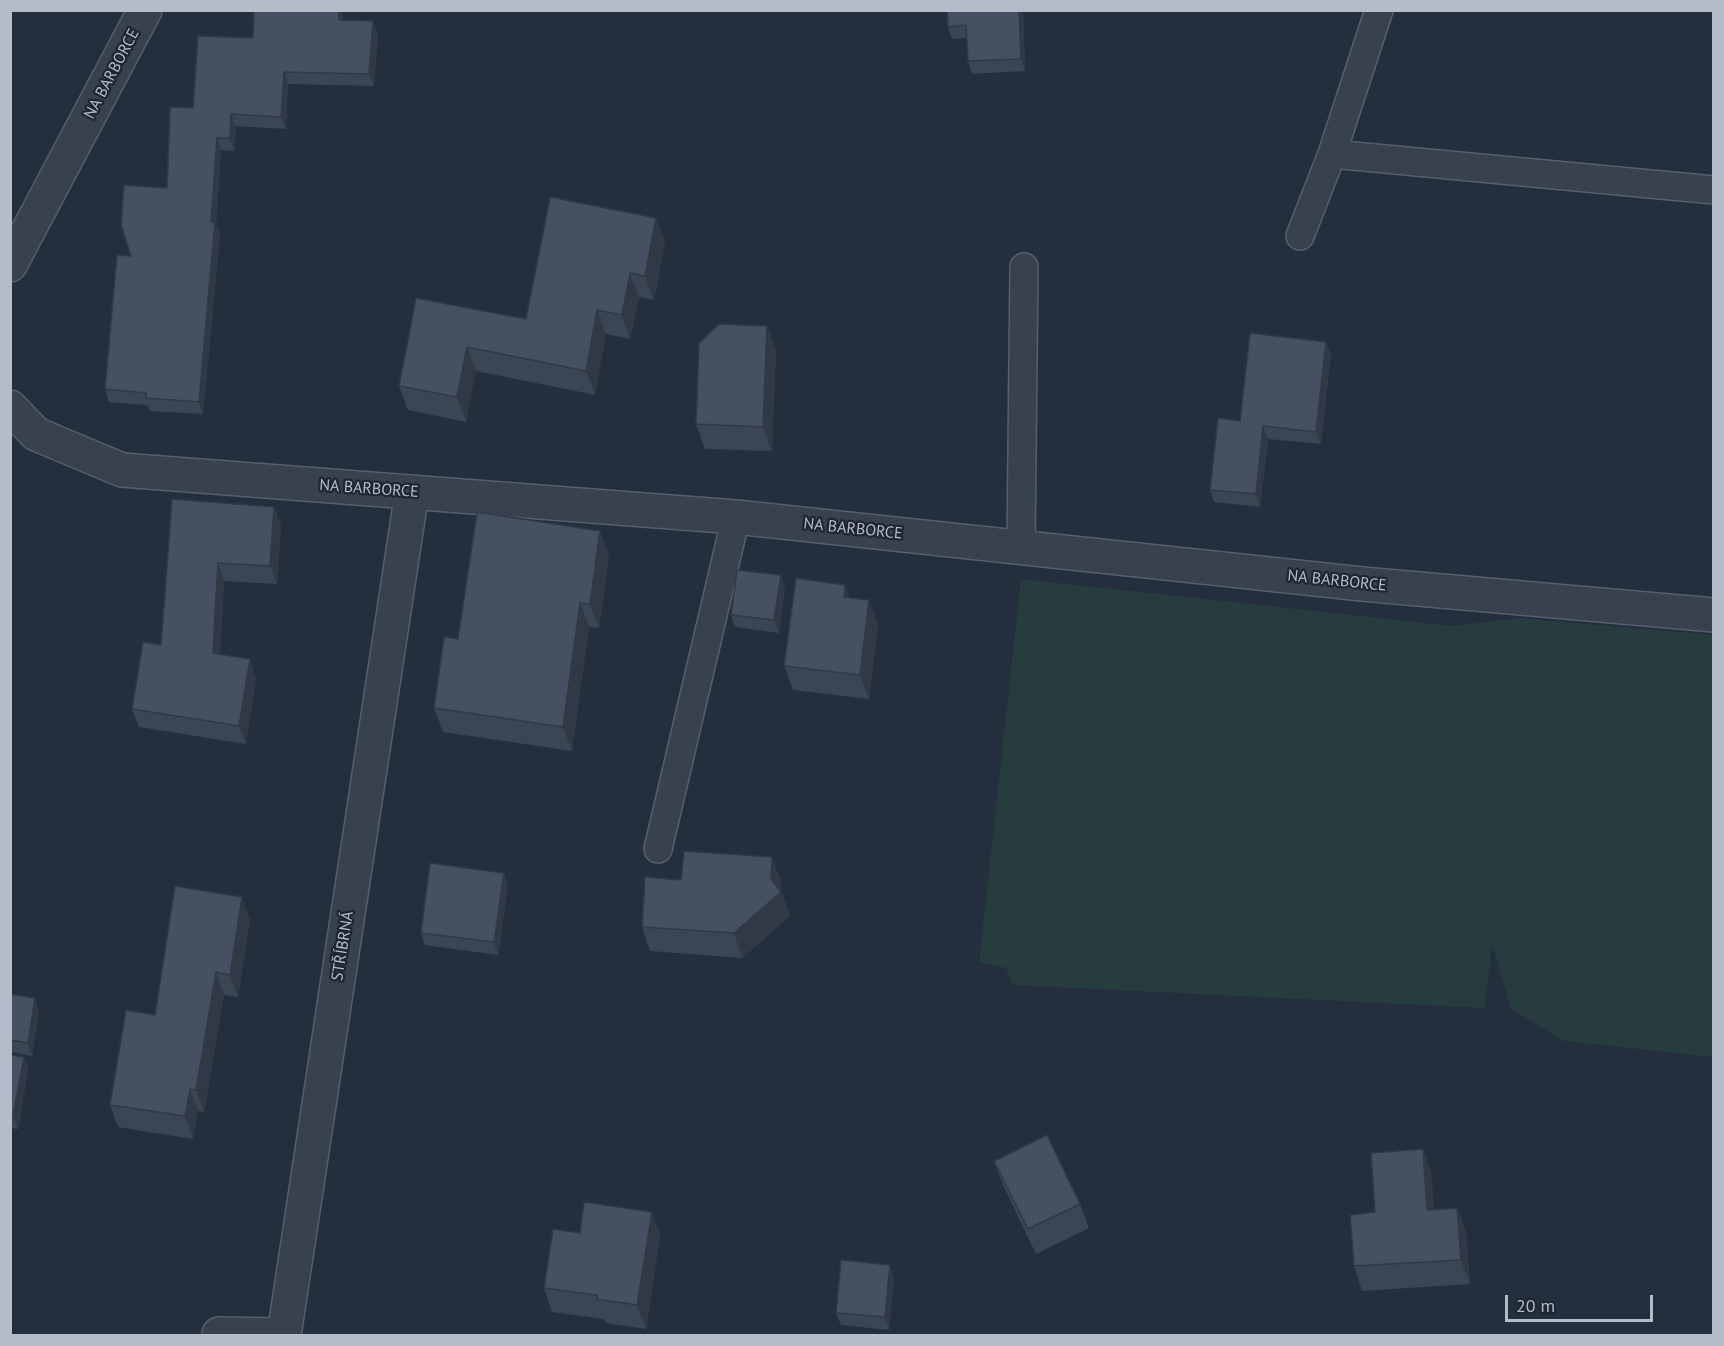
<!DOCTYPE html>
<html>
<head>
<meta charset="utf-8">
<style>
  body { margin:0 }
  #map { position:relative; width:1724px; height:1346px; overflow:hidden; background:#242f3e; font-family:"PT Sans",sans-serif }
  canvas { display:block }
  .frame { position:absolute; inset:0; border:12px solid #b4bcc9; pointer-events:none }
  .scale { position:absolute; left:1505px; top:1295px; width:148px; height:27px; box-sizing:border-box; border:3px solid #b4bcc9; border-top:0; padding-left:8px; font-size:18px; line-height:21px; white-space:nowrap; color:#b4bcc9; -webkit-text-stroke:4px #1d2633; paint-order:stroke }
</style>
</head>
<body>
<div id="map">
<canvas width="1724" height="1346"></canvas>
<div class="frame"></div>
<div class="scale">20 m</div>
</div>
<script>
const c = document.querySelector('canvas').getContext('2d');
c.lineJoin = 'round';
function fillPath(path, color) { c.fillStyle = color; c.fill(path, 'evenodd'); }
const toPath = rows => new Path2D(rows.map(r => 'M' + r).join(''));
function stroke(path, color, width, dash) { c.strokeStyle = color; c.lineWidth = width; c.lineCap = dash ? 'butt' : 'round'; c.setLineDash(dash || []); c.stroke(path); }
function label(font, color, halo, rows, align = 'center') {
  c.font = font + ' "PT Sans",sans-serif'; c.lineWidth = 4.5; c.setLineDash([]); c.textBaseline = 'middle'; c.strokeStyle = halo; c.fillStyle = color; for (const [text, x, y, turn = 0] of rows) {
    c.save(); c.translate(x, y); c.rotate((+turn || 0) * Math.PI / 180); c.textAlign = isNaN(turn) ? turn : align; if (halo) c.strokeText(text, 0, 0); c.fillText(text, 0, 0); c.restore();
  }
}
fillPath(toPath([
  [1021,579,1452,626,1520,618,1713,635,1713,1057,1564,1041,1511,1009,1492,944,1485,1008,1013,985,1006,968,979,962]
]), '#263c3f');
const lane = toPath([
  [1332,154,1714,190],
  [1300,236,1332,154,1379,10],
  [1021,547,1024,267],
  [658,849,736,517]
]);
const street = toPath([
  [10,265,145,10],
  [10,407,36,434,122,470,736,517,1362,584,1714,615],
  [219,1334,284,1335,412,492]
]);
stroke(lane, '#565f6c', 30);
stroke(street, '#565f6c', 36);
stroke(lane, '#38414e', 27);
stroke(street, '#38414e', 33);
fillPath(toPath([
  [343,10,343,20,378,33,374,86,288,84,286,129,236,126,234,151,221,150,216,224,220,234,203,414,150,411,148,405,109,402,105,389,131,256,167,188,193,108,253,38],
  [947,10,1023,10,1025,71,972,74,968,61,967,38,952,39,948,27],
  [665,242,654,300,639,297,630,339,606,334,595,395,476,371,466,422,408,410,399,386,416,298,526,319],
  [767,326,776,350,772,451,705,449,696,424],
  [1326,342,1331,354,1321,444,1268,439,1260,507,1214,502,1210,490,1240,421],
  [172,499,274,507,281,525,277,584,224,581,220,655,256,678,246,744,139,727,132,709,161,645],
  [609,555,599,628,589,627,572,751,443,732,434,708,458,639],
  [845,585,850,598,878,624,869,699,793,690,784,666],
  [785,588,779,633,735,627,731,615],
  [504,873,508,886,498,955,425,945,421,933],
  [681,880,781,881,781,891,790,916,742,958,650,951,642,927],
  [250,919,238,997,224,995,204,1112,198,1111,193,1139,118,1127,110,1105,155,1015],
  [10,994,39,1010,32,1056,10,1052],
  [10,1055,24,1057,28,1069,18,1129,10,1128],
  [1423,1149,1431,1173,1434,1210,1457,1208,1466,1232,1470,1284,1362,1291,1354,1266,1375,1212],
  [994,1161,1080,1204,1089,1228,1036,1254,1003,1185],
  [652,1212,660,1236,646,1329,606,1323,604,1319,552,1312,544,1288,580,1233],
  [894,1277,889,1330,841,1325,836,1313]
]), '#3b4654');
fillPath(toPath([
  [339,10,343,10,343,32,339,20],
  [1019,10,1023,10,1025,71,1021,59],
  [373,21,378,33,374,86,369,74],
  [284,72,288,84,286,129,281,117],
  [231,114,236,126,234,151,230,138],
  [217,138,221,150,216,224,220,234,203,414,199,402],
  [656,218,665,242,654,300,645,276],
  [630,273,639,297,630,339,622,315],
  [597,310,606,334,595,395,586,371],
  [767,326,776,350,772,451,763,427],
  [1326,342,1331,354,1321,444,1316,432],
  [467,347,476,371,466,422,457,397],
  [1263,426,1268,439,1260,507,1256,494],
  [274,507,281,525,277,584,270,566],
  [600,531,609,555,599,628,590,604],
  [218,563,224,581,219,672,213,653],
  [781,575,785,588,779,633,774,620],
  [845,585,854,609,844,597],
  [869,600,878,624,869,699,860,675],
  [580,603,589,627,572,751,563,727],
  [250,659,256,678,246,744,239,726],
  [772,857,781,881,781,892,790,916,742,958,734,933,771,879],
  [504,873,508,886,498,955,494,942],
  [242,897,250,919,238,997,230,975],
  [216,972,224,995,204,1112,196,1090],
  [35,998,39,1010,32,1056,28,1043],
  [24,1057,28,1069,18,1129,13,1116],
  [190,1089,198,1111,193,1139,185,1116],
  [1423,1149,1431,1173,1436,1235,1427,1210],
  [1457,1208,1466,1232,1470,1284,1461,1260],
  [652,1212,660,1236,646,1329,637,1305],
  [890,1265,894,1277,889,1330,885,1317]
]), '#303945');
const building = toPath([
  [254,10,339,10,339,20,373,21,369,74,284,72,281,117,231,114,230,138,217,138,211,222,215,222,199,402,146,398,146,393,105,389,117,255,131,256,121,225,124,185,167,188,170,107,193,108,198,36,253,38,254,10],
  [947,10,1019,10,1021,59,968,61,966,25,948,27,947,10],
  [550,197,656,218,645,276,630,273,622,315,597,310,586,371,467,347,457,397,399,386,416,298,526,319,550,197],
  [719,324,767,326,763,427,696,424,699,343,719,324],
  [1250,333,1326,342,1316,432,1263,426,1256,494,1210,490,1218,418,1240,421,1250,333],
  [172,499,274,507,270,566,218,563,213,653,250,659,239,726,132,709,143,642,161,645,172,499],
  [477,512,600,531,590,604,580,603,563,727,434,708,444,637,458,639,477,512],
  [737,570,781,575,774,620,731,615,737,570],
  [796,578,845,585,844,597,869,600,860,675,784,666,796,578],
  [684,851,772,857,771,879,781,892,734,933,642,927,645,877,681,880,684,851],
  [430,863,504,873,494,942,421,933,430,863],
  [175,886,242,897,230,975,216,972,196,1090,190,1089,185,1116,110,1105,126,1010,155,1015,175,886],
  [10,994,35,998,28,1043,10,1040,10,994],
  [10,1055,24,1057,13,1116,10,1116,10,1055],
  [1047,1135,1080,1204,1028,1229,994,1161,1047,1135],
  [1423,1149,1427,1210,1457,1208,1461,1260,1354,1266,1350,1215,1375,1212,1371,1153,1423,1149],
  [584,1202,652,1212,637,1305,597,1299,597,1295,544,1288,553,1229,580,1233,584,1202],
  [841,1260,890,1265,885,1317,836,1313,841,1260]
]);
fillPath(building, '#455162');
stroke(building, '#303945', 1.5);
label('16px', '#b4bcc9', '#1d2633', [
  ["NA BARBORCE",112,74,-62],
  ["NA BARBORCE",369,489,4],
  ["NA BARBORCE",853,529,6],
  ["NA BARBORCE",1337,581,6],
  ["STŘÍBRNÁ",343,946,-81]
]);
</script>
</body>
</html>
